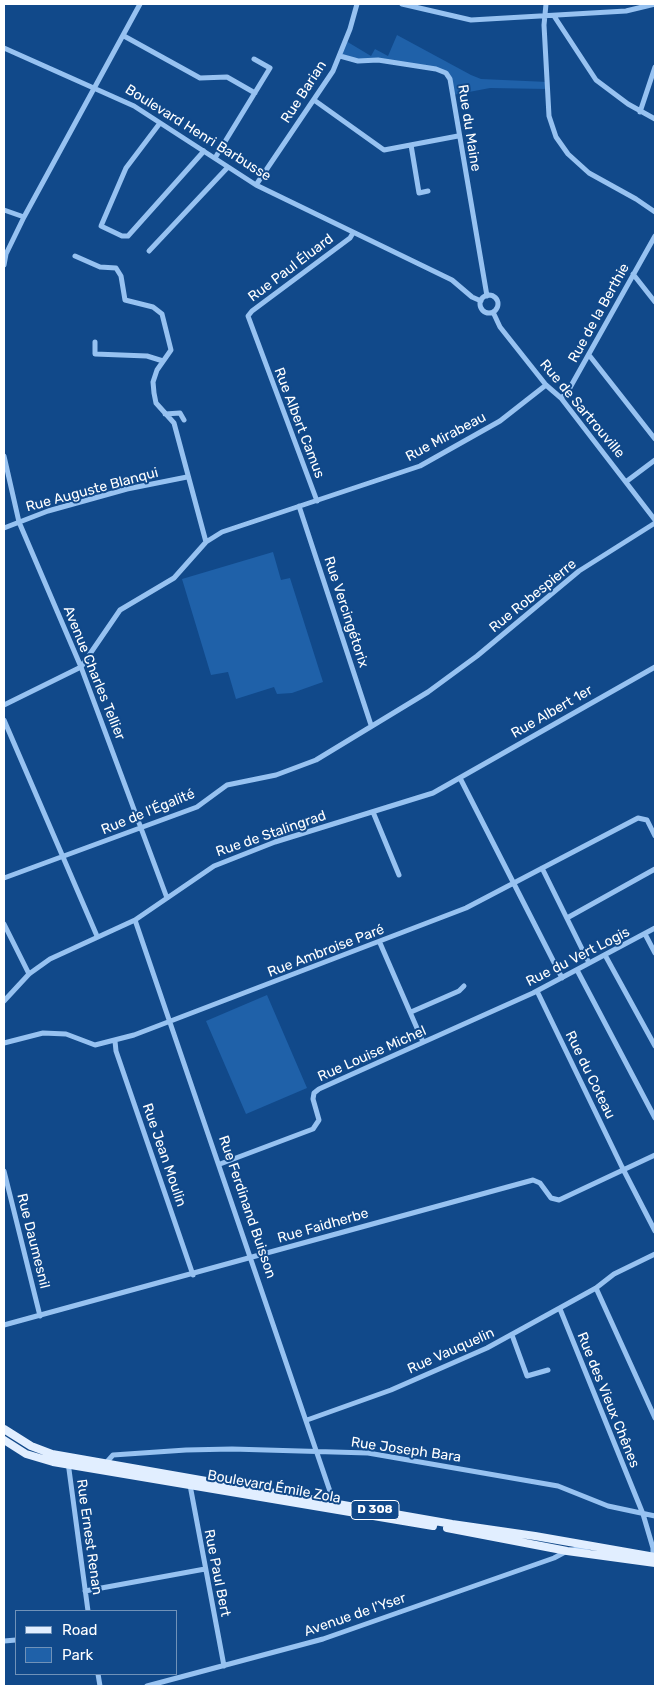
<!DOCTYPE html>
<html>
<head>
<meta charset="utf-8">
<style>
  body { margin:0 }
  #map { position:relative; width:659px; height:1690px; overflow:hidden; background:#11498a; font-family:Rubik,sans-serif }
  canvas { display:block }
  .frame { position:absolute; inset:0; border:5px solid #fff; pointer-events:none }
  .legend { position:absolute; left:15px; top:1610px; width:162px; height:65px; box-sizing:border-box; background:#11498a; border:1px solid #7092b9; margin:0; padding:6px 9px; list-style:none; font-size:15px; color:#fff }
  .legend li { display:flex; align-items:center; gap:10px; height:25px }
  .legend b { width:25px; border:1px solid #7092b9 }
</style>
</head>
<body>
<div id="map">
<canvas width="659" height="1690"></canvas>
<div class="frame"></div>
<ul class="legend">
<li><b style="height:6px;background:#e1eeff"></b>Road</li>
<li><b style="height:14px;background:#1f61a9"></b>Park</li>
</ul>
</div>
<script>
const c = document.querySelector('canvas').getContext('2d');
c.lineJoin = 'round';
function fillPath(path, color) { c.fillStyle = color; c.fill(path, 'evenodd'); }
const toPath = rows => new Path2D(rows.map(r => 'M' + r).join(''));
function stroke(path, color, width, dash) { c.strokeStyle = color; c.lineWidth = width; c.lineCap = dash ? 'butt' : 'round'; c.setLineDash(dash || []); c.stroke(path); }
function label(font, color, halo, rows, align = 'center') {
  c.font = font + ' Rubik,sans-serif'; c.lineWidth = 4; c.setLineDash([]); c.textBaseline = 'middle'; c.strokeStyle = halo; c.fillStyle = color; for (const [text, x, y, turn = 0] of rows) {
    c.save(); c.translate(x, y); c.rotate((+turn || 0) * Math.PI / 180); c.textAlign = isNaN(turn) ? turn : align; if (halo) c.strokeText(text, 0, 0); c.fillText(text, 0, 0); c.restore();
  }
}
fillPath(toPath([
  [397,35,471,75,481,79,548,82,548,89,490,88,453,95,446,73,403,63,358,61,340,56,346,41,371,56,375,49,388,56],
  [273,552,281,580,290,578,323,682,292,693,277,694,274,687,236,699,228,672,211,675,182,579],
  [267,995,307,1088,246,1114,206,1021]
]), '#1f61a9');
stroke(toPath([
  [402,4,471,20,626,11,655,4],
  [546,4,544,25,549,116,556,137,568,154,589,173,636,199,655,212],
  [554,16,596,80,628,104,655,119],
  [124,36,200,78,227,77,255,93],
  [4,48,134,106,256,185,452,280,472,297,481,301],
  [340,56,358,61,378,60,436,69,446,73,450,79,487,296],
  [314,100,384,150,458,136],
  [640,112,655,67],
  [160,123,126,168,101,226,122,236,128,236,204,151],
  [411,145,419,193,428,191],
  [215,158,270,68,254,59],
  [256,185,333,71,350,29,357,4],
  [4,210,24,217],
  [149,251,228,167],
  [75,256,100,267,116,268,121,276,125,300,153,307,162,314,171,350,157,370,153,382,154,393,156,403,174,423,206,542],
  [4,265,6,254,24,217,140,4],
  [633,274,655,302],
  '480 304a9 9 0 1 1 18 0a9 9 0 1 1-18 0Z',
  [493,312,500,327,546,385,561,398,655,520],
  [95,342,95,354,147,356,163,361],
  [589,355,655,439],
  [561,398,567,393,655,236],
  [165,414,180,413,184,420],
  [4,456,19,522,81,667,167,898],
  [627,481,655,460],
  [317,501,248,316,252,311,350,238,353,233],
  [299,506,371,725],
  [4,528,48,511,127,489,187,477],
  [4,705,81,667,120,610,174,578,206,542,222,532,420,466,500,421,546,385],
  [4,720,97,936],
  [460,778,562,978],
  [373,812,399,875],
  [542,868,589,963],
  [4,878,197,807,227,785,276,775,316,760,428,692,477,656,579,571,655,523],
  [567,918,655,869],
  [135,920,334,1503],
  [4,924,29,974],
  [645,934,655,953],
  [380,943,423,1042],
  [605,955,655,1046],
  [577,970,655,1118],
  [537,991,622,1167,655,1231],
  [4,1001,29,974,50,959,135,920,214,866,275,842,433,793,655,667],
  [411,1012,459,991,464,986],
  [115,1041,116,1051,193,1275],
  [4,1043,43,1033,66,1034,95,1045,134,1035,466,908,638,818,647,820,655,836],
  [220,1164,313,1129,319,1120,313,1099,314,1093,319,1089,533,993,655,928],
  [4,1171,40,1316],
  [596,1288,655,1418],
  [560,1309,643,1514,653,1548,653,1556],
  [4,1325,533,1180,540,1183,551,1198,559,1200,655,1155],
  [512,1335,527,1376,548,1370],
  [307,1420,391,1390,487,1348,596,1288,614,1274,655,1254],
  [68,1462,88,1611],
  [105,1464,113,1455,186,1450,232,1449,368,1453,558,1486,608,1506,655,1516],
  [190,1485,224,1666],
  [85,1591,205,1569],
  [4,1641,16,1640],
  [98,1674,100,1686],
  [147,1686,323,1639,554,1558,567,1551,589,1547]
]), '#97c2f1', 5);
stroke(toPath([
  [4,1429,31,1446,52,1454,452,1524,535,1536,655,1557],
  [4,1440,26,1454,53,1462,433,1526],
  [447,1528,567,1551,655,1563]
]), '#e1eeff', 8);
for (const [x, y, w] of [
  [375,1510,48]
]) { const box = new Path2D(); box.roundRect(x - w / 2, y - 9.5, w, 19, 4); c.fillStyle = '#11498a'; c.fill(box); stroke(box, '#fff', 1); }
label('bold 12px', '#fff', null, [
  ["D 308",375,1510]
]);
label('14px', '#fff', '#11498a', [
  ["Rue Barian",304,92,-57],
  ["Rue du Maine",469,128,81],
  ["Boulevard Henri Barbusse",198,133,32],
  ["Rue Paul Éluard",291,268,-37],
  ["Rue de la Berthie",599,313,-61],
  ["Rue de Sartrouville",582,409,50],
  ["Rue Albert Camus",299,423,69],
  ["Rue Mirabeau",446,437,-28],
  ["Rue Auguste Blanqui",92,490,-15],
  ["Rue Robespierre",533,596,-39],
  ["Rue Vercingétorix",346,612,72],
  ["Avenue Charles Tellier",94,673,68],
  ["Rue Albert 1er",552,712,-30],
  ["Rue de l'Égalité",148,812,-22],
  ["Rue de Stalingrad",271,834,-19],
  ["Rue Ambroise Paré",326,951,-21],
  ["Rue du Vert Logis",578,957,-27],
  ["Rue Louise Michel",372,1054,-24],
  ["Rue du Coteau",590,1075,64],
  ["Rue Jean Moulin",164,1155,71],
  ["Rue Ferdinand Buisson",247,1207,71],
  ["Rue Faidherbe",323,1226,-16],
  ["Rue Daumesnil",33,1241,76],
  ["Rue Vauquelin",451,1351,-24],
  ["Rue des Vieux Chênes",608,1400,68],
  ["Rue Joseph Bara",406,1450,8],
  ["Boulevard Émile Zola",274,1487,10],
  ["Rue Ernest Renan",89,1537,82],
  ["Rue Paul Bert",217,1573,79],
  ["Avenue de l'Yser",355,1615,-19]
]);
</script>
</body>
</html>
